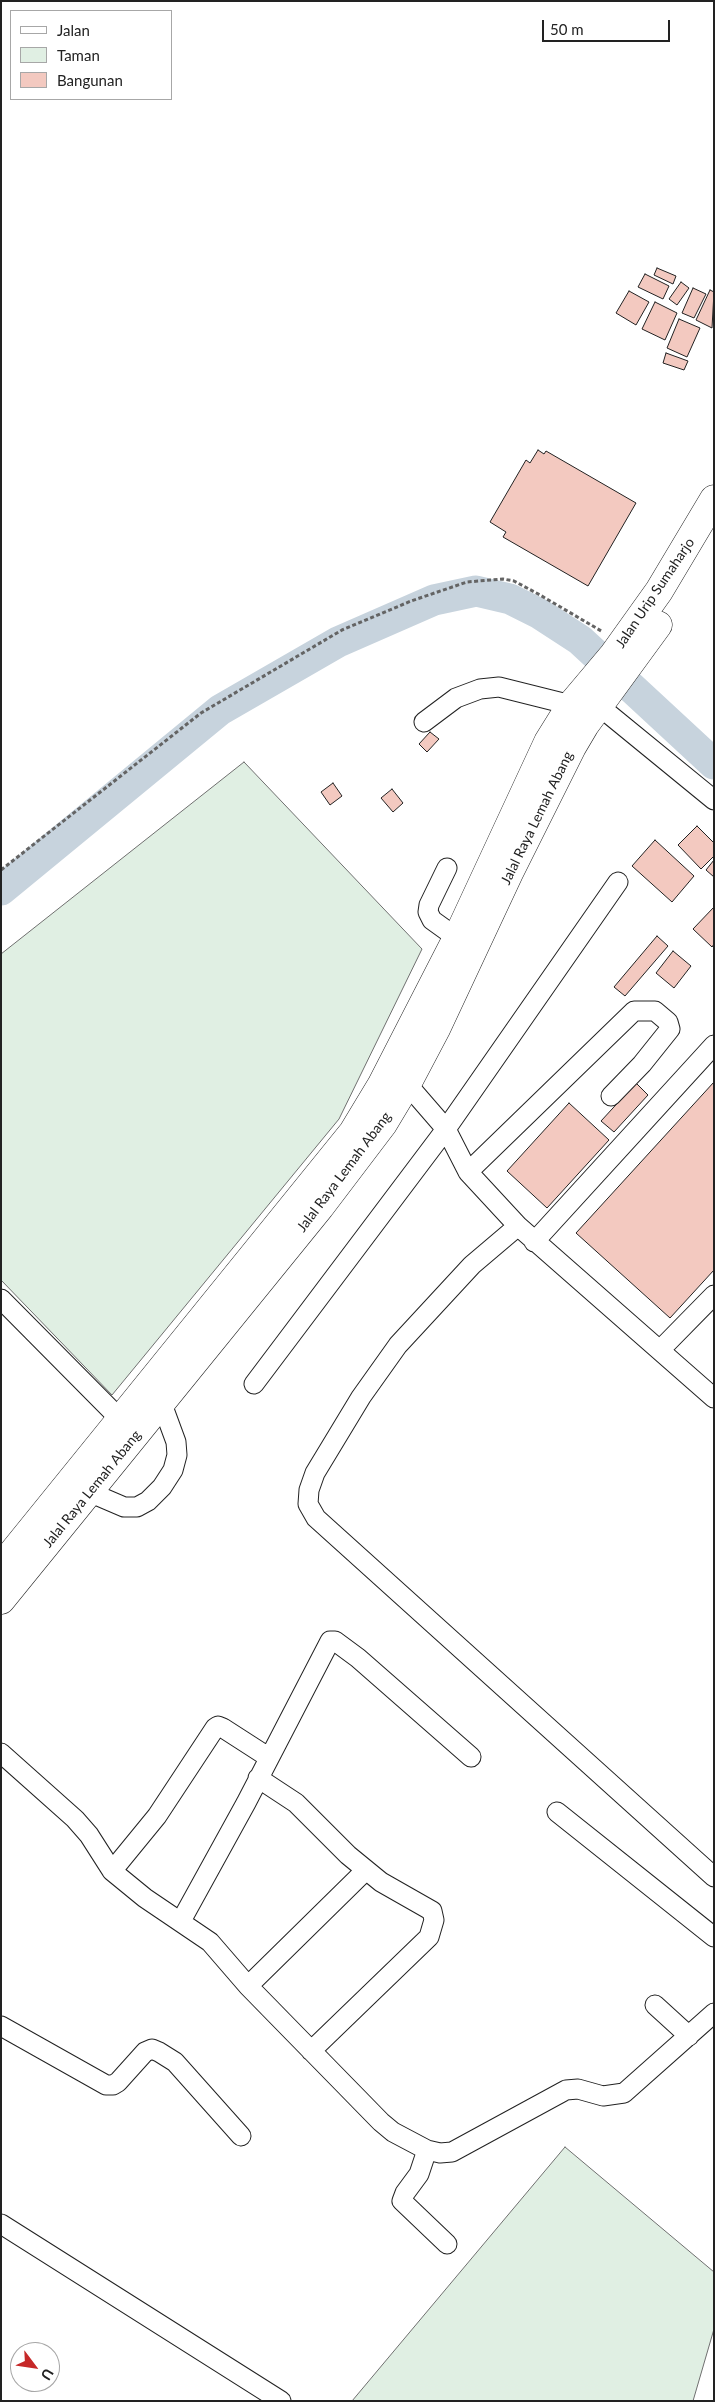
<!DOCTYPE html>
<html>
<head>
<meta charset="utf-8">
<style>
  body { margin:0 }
  #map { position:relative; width:715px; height:2402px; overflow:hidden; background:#fff; font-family:Lato,sans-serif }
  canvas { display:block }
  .frame { position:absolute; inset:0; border:2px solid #222; pointer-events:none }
  .legend { position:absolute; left:10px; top:10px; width:162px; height:90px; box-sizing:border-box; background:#fff; border:1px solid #a7a7a7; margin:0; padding:6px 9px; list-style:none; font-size:15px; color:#222 }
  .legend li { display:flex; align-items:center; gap:10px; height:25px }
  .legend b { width:25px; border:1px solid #a7a7a7 }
  .north { position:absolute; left:10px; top:2342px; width:50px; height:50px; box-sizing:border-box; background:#fff; border:1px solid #a7a7a7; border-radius:50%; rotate:121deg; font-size:14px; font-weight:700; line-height:20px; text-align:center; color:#222 }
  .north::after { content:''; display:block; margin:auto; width:18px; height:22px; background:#c62828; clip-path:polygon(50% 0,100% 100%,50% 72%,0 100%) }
  .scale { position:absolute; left:542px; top:20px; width:128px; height:22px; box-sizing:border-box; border:2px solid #222; border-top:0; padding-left:6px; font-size:15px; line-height:18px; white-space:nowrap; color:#222; -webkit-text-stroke:4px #fff; paint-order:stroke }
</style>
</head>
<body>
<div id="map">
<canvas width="715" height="2402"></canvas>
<div class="frame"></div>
<ul class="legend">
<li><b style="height:6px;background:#fff"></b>Jalan</li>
<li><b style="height:14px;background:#e0efe3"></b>Taman</li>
<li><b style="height:14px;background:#f3c9c0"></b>Bangunan</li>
</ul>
<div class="north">U</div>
<div class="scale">50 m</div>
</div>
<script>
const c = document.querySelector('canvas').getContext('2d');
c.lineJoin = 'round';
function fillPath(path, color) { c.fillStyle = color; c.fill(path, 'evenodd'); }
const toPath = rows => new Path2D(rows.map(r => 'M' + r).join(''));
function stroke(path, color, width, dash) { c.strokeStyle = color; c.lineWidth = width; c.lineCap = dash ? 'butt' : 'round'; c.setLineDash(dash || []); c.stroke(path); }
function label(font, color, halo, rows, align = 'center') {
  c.font = font + ' Lato,sans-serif'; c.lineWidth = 4; c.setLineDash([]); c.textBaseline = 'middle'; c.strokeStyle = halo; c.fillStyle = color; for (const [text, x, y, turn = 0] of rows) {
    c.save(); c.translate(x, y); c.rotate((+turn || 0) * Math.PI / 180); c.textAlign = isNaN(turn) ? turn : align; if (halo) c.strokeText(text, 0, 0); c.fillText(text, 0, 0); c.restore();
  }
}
const green = toPath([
  [244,762,422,949,339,1119,112,1395,1,1280,1,954,244,762],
  [565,2147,714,2272,714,2329,693,2401,352,2401,565,2147]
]);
fillPath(green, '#e0efe3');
stroke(green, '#6f6f6f', 1);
stroke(toPath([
  [1,890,220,710,338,642,434,600,476,591,510,599,540,614,580,640,714,764]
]), '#c7d3dd', 31);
const building = toPath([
  [657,268,676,276,673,284,654,275,657,268],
  [645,274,669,286,663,299,638,287,645,274],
  [681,282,689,288,677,305,669,299,681,282],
  [693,288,706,294,694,318,682,313,693,288],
  [710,290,714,292,712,328,696,320,710,290],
  [629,291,649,302,636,325,616,313,629,291],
  [655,302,677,313,665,340,642,329,655,302],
  [679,319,700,328,687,357,667,348,679,319],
  [666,353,688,361,684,370,663,363,666,353],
  [538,450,544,454,546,451,636,503,588,586,503,537,506,532,490,522,526,460,530,463,538,450],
  [430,732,439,739,427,752,419,744,430,732],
  [333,783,342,796,330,805,321,792,333,783],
  [392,789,403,803,393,812,381,798,392,789],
  [697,826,714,843,714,856,701,869,678,845,697,826],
  [655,840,694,876,672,902,632,866,655,840],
  [714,860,714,877,706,870,714,860],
  [714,907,714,944,712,947,693,929,714,907],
  [657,936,668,946,625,996,614,987,657,936],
  [673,951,691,966,674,988,656,973,673,951],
  [714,1082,714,1270,670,1318,576,1233,714,1082],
  [636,1083,648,1095,614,1132,601,1121,636,1083],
  [569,1103,609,1140,547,1208,507,1171,569,1103]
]);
fillPath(building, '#f3c9c0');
stroke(building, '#222', 1);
const minor = toPath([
  [599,706,714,800],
  [424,722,456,698,480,689,499,687,571,705],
  [447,868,429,905,428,912,432,920,457,938],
  [407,1084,446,1129,468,1172,518,1226,714,1398],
  [468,1172,634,1011,655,1011,668,1022,670,1029,642,1064,611,1096],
  [518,1226,472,1265,398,1345,361,1397,315,1473,309,1490,308,1504,316,1518,714,1877],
  [534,1242,714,1045],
  [1,1299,121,1420],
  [660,1350,714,1295],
  [254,1384,446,1129,618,882],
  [89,1492,124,1507,137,1507,148,1501,162,1487,173,1470,177,1455,176,1442,162,1404],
  [1,1753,75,1819,89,1835,112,1871,145,1898,210,1942,248,1986,381,2122,393,2132,427,2150,440,2153,452,2152,566,2090,578,2089,603,2096,624,2093,714,2013],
  [258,1778,296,1803,348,1855,381,1882,432,1911,434,1920,429,1937,311,2051],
  [557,1812,714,1937],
  [112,1871,157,1816,215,1728,218,1726,223,1728,268,1757],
  [181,1921,246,1803,330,1641,335,1641,358,1658,471,1757],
  [248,1986,366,1870],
  [655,2005,689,2036],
  [1,2026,106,2085,113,2085,118,2082,145,2052,152,2049,159,2052,175,2062,241,2136],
  [427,2150,419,2174,405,2193,402,2201,447,2244],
  [1,2224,281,2401]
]);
const highway = toPath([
  [1,1567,353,1132,382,1084,457,938,548,742,571,705,614,654,659,591,714,499],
  [1,1600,320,1207,383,1124,407,1084,436,1029,509,873,572,747,585,725,658,625]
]);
stroke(minor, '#222', 21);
stroke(highway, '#222', 29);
stroke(toPath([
  [1,870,201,713,342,630,411,601,467,582,503,579,514,581,540,595,603,632]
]), '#646464', 3, [4, 2.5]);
stroke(minor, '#fff', 19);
stroke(highway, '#fff', 28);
label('14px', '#222', '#fff', [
  ["Jalan Urip Sumaharjo",655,593,-56],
  ["Jalal Raya Lemah Abang",537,818,-64],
  ["Jalal Raya Lemah Abang",344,1172,-53],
  ["Jalal Raya Lemah Abang",92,1489,-51]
]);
</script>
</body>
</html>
